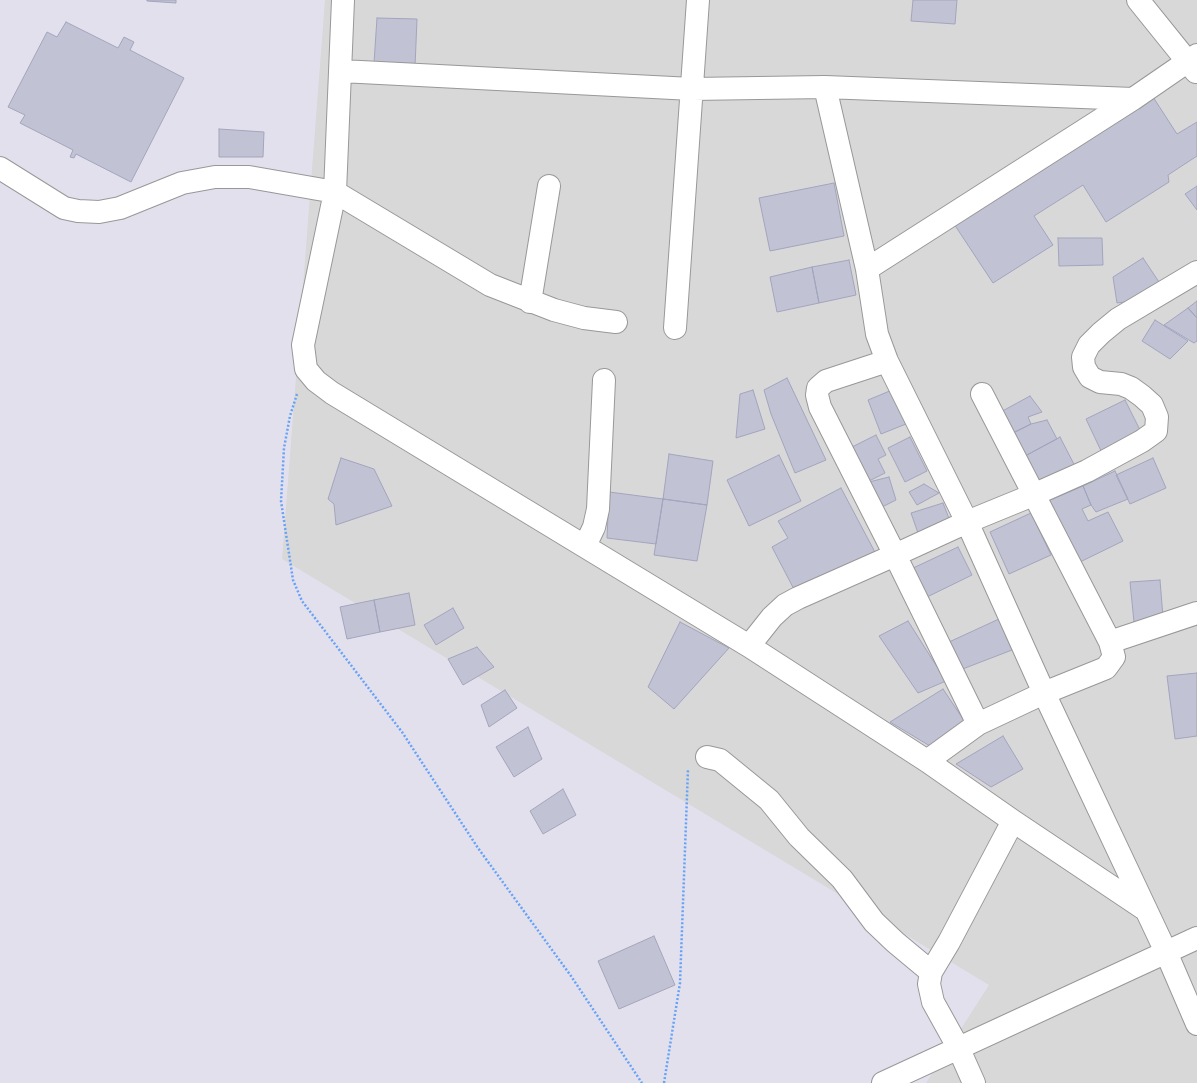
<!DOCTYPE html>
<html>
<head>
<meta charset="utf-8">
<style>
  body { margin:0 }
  canvas { display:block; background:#e2e0ec }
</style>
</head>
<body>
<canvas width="1197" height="1083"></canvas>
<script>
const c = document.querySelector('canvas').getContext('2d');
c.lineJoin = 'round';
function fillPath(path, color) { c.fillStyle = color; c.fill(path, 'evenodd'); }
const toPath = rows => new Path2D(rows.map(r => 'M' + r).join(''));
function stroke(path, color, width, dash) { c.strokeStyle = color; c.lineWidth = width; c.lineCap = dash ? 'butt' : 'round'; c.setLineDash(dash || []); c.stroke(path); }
fillPath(toPath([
  [325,0,1197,0,1197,1083,926,1083,989,985,282,559]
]), '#d8d8d9');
const building = toPath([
  [147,0,176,0,176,3,147,1,147,0],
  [913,0,957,0,955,24,911,21,913,0],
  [377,18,417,19,415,67,374,63,377,18],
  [66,22,118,48,124,37,134,42,130,50,184,78,131,182,76,154,74,158,70,157,73,150,20,123,25,115,8,107,47,32,57,37,66,22],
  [1153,97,1177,134,1197,122,1197,156,1168,175,1169,182,1106,222,1083,185,1034,216,1053,245,993,283,954,224,1153,97],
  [219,129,264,132,263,157,219,157,219,129],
  [834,183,844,236,770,251,759,198,834,183],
  [1197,186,1197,210,1185,194,1197,186],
  [1058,238,1102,238,1103,265,1059,266,1058,238],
  [1143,258,1163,288,1146,299,1117,303,1113,277,1143,258],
  [849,260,856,295,819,303,812,267,849,260],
  [812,267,819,303,777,312,770,277,812,267],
  [1197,301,1197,318,1188,308,1197,301],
  [1188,308,1197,318,1197,341,1194,343,1164,325,1188,308],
  [1155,320,1188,341,1170,359,1142,341,1155,320],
  [787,378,826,460,795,473,771,414,764,390,787,378],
  [753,390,765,429,736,438,740,394,753,390],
  [892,390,906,424,881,434,868,400,892,390],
  [1030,396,1042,412,1028,417,1031,424,1011,434,997,414,1030,396],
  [1125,400,1143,436,1103,455,1086,419,1125,400],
  [1047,420,1057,439,1025,456,1011,434,1031,424,1047,420],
  [876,435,886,455,878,459,885,473,865,483,848,449,876,435],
  [910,437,927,471,905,482,888,448,910,437],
  [1060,437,1078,472,1043,490,1025,456,1060,437],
  [669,454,713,461,707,505,663,499,669,454],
  [779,455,801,501,749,526,727,480,779,455],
  [341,458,374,469,392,506,336,525,334,504,328,499,341,458],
  [1153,458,1166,488,1130,504,1116,475,1153,458],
  [1115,471,1128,499,1096,512,1091,505,1083,486,1115,471],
  [889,477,896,500,880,508,865,483,889,477],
  [924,484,939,493,917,505,909,492,924,484],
  [1083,486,1091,505,1082,509,1088,521,1108,512,1123,541,1080,562,1048,501,1083,486],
  [841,488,877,556,798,597,772,547,788,538,778,521,841,488],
  [609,492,663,499,656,544,607,538,609,492],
  [663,499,707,505,697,561,654,555,663,499],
  [943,503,950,521,918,533,911,513,943,503],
  [1031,513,1051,555,1009,574,990,532,1031,513],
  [958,547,972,575,925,598,911,569,958,547],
  [1160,580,1163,617,1134,622,1130,582,1160,580],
  [409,593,415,625,380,632,374,600,409,593],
  [374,600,380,632,347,639,340,607,374,600],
  [453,608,464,628,436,645,424,625,453,608],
  [999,619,1012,650,960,670,949,642,999,619],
  [908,621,946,681,918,693,879,636,908,621],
  [680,622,729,648,674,709,648,687,680,622],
  [477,647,494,667,463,685,448,659,477,647],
  [1197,673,1197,736,1175,739,1167,676,1197,673],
  [943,689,965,722,930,746,890,722,943,689],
  [505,690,517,708,489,727,481,705,505,690],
  [528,727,542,759,514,777,496,747,528,727],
  [1003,736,1023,769,991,787,956,764,1003,736],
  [563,789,576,815,543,834,530,811,563,789],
  [654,936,675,985,619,1009,598,961,654,936]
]);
fillPath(building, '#c1c2d3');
stroke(building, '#a3a5be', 1);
const street = toPath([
  [343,0,335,192,303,345,306,369,316,381,332,393,749,646,927,761,1013,821,1146,910],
  [1138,0,1196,72],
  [341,71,692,89,825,87,1133,99],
  [825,87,867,269,877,334,887,361,967,522,1044,693,1166,952,1197,1024],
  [0,168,64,208,78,211,99,212,120,208,182,183,215,177,249,177,335,192,490,285,554,310,584,318,616,322],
  [867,269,1133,99,1197,55],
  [530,302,549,186],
  [675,328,698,0],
  [887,361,826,381,818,388,817,395,820,407,895,555,978,724,927,761],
  [585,546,594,527,598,509,604,380],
  [1110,642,1197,613],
  [749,646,772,617,785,605,798,598,895,555,967,522,1033,495,1087,471,1142,441,1156,431,1157,417,1152,405,1142,396,1131,388,1121,384,1100,382,1090,377,1084,367,1083,357,1089,345,1101,333,1118,319,1197,272],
  [978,724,1044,693,1106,668,1114,657,1110,642,982,394],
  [707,757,720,760,769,800,799,837,842,879,874,922,895,942,931,972],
  [883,1083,1197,938],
  [974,1083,958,1047,933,1002,929,984,931,972,949,942,1013,821]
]);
stroke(street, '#989898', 24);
stroke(toPath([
  [297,394,290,416,284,448,281,501,293,580,302,601,402,732,478,848,571,976,642,1083],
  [664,1083,680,983,688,769]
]), '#66a2f7', 2.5, [2, 2]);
stroke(street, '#fff', 22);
</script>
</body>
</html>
